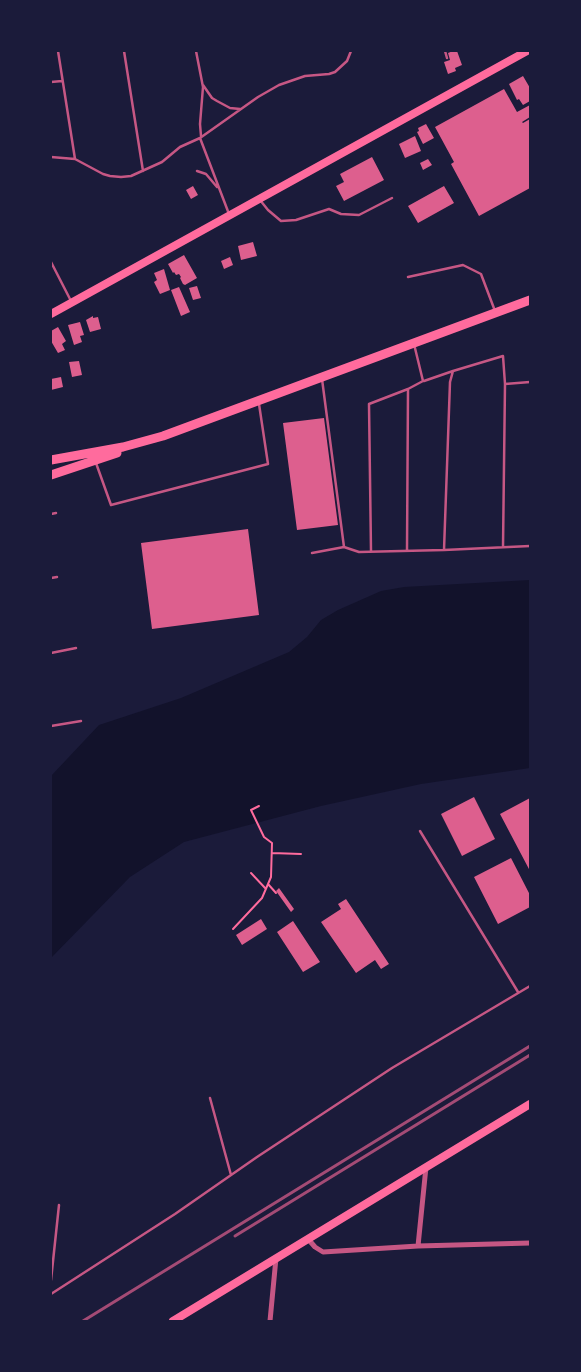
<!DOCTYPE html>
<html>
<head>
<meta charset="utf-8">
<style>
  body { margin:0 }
  #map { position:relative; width:581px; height:1372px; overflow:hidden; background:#1b1b3a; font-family:Helvetica,sans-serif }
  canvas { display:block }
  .frame { position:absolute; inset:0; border:52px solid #1b1b3a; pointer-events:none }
</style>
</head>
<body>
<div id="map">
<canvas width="581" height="1372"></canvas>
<div class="frame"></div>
</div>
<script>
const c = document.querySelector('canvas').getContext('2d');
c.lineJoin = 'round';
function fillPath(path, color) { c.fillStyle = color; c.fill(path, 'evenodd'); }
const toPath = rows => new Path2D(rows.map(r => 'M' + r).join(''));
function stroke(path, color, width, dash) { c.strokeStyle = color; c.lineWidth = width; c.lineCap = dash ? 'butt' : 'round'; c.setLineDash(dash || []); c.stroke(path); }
fillPath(toPath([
  [530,580,530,768,421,784,321,806,184,842,130,877,51,958,51,776,99,725,181,698,289,652,307,637,321,620,338,610,381,591,404,587]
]), '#12122b');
fillPath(toPath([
  [453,51,457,51,462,65,455,68,456,71,448,74,444,62,450,60,448,53],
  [523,76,530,88,530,101,523,105,519,99,517,100,509,84],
  [504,89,517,112,530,105,530,117,522,122,523,123,530,119,530,188,479,216,451,164,454,162,435,127],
  [426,124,434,138,423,144,417,132,419,131,418,128],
  [415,136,421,151,405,158,399,144],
  [372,157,384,180,344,201,336,186,344,182,340,174],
  [428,159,432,165,423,170,420,163],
  [193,186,198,195,191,199,186,190],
  [444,186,454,203,418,223,408,206],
  [253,242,257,256,241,260,238,246],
  [184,255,197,278,185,285,183,284,180,278,181,277,179,274,176,275,174,272,173,273,168,264],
  [230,257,233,265,224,269,221,261],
  [164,269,170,290,160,294,154,282,157,280,154,273],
  [197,286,201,298,193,300,189,288],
  [179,287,190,312,181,316,171,290],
  [93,316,93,318,98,317,101,329,90,332,86,320],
  [80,322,84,335,80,336,82,342,74,345,68,325],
  [58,327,66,341,62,344,65,350,58,353,51,341,51,331],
  [79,361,82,375,72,377,69,362],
  [61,377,63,387,51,390,51,379],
  [324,418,338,525,297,530,283,423],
  [248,529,259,615,152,629,141,543],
  [474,797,495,839,462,856,441,814],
  [530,798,530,871,500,814],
  [511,858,530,895,530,907,498,924,474,877],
  [279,888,294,909,291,912,276,891],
  [346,899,389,964,381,969,375,960,356,973,321,922,341,909,338,904],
  [261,919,267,929,242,945,236,935],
  [293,921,320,962,303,972,277,932]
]), '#dd5f8e');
stroke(toPath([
  [272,853,301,854],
  [251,873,266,889],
  [268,884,276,893],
  [233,929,262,898,271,877,272,843,264,837,251,810,259,806]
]), '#ff6b9d', 2);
stroke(toPath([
  [58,51,75,159],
  [124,51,143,171],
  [196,51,203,87,200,124,201,136],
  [445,51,447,58],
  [51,82,62,81],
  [203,85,212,98,217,101,230,108,240,109],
  [200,138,229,214],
  [51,157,75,159,103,174,110,176,121,177,131,176,162,162,180,147,200,138,258,97,279,85,305,76,329,74,335,72,347,61,351,51],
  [197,171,206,174,217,187],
  [260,200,268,210,281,221,296,220,329,209,341,214,359,215,392,198],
  [51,262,71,301],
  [408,277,463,265,481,274,495,311],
  [322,379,344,547,359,552,444,550,530,546],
  [424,381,453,371],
  [96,463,111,505,268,464,259,404],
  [51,514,56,513],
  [503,547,505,384],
  [407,550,408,389,423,381,414,344],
  [444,550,450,382,453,371,503,356,505,384,530,382],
  [371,551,369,404,408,389],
  [312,553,344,547],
  [51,578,57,577],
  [51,653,76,648],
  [51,726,81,721],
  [420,831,518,992],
  [210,1098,231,1175],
  [51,1280,59,1205],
  [51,1294,175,1214,257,1157,392,1068,530,986]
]), '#c65784', 2.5);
stroke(toPath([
  [308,1239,315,1247,323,1252,418,1246,530,1243],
  [418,1246,426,1167],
  [270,1321,276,1258]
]), '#c65784', 5);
stroke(toPath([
  [51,314,527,51],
  [173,1321,530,1104]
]), '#ff6b9d', 8);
stroke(toPath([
  [51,460,123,447,163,436,530,300],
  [51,475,117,453]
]), '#ff6b9d', 9);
stroke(toPath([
  [235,1236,530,1055],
  [83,1321,530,1046]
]), '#a44b75', 3);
</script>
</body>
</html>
